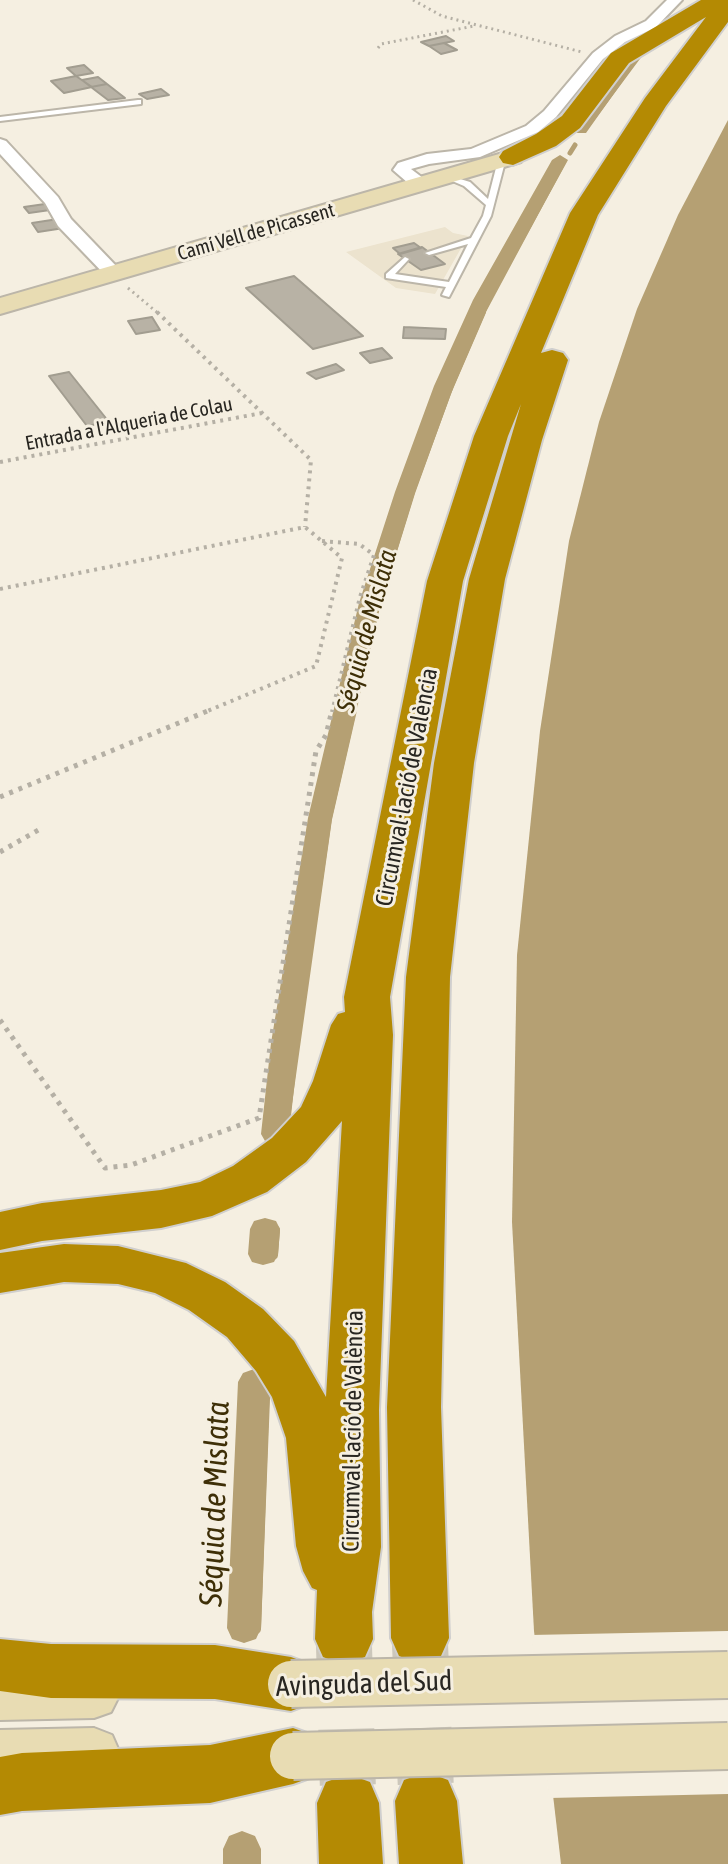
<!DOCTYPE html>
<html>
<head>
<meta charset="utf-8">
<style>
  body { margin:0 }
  canvas { display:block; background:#f5efe1 }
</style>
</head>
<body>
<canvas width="728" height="1864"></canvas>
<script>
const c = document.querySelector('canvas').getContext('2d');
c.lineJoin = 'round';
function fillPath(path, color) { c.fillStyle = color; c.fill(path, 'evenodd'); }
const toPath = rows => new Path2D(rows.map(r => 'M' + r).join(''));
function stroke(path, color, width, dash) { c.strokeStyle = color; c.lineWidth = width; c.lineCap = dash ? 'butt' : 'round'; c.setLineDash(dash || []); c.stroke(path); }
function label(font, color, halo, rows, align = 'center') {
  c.font = font + ' "Asap Condensed",sans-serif'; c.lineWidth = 6; c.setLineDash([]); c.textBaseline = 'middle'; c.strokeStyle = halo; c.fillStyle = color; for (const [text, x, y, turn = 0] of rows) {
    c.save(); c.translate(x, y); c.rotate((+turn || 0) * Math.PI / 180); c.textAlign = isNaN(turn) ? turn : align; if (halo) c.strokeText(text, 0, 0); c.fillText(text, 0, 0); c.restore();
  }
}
fillPath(toPath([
  [445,227,453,233,468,236,435,294,396,288,346,252]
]), '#ece3ce');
fillPath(toPath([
  [728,120,728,1864,561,1864,534,1631,512,1222,517,955,540,731,569,541,599,422,637,309,678,215]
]), '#b5a073');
fillPath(toPath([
  [728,1631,728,1794,549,1798,531,1635]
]), '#f5efe1');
stroke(toPath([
  [584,130,639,56],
  [570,153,575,145],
  [482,314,564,161]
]), '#b5a073', 5);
stroke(toPath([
  [352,712,376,609,412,493,448,393,483,312]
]), '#b5a073', 6);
stroke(toPath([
  [285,1125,328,819,353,710]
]), '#b5a073', 8);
stroke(toPath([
  [273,1255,275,1230],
  [256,1629,265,1398],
  [251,1848,252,1864]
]), '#b5a073', 10);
fillPath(toPath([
  [622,66,630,71,586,133,574,133,574,127,617,68,622,66],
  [560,155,568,160,491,300,454,386,415,492,381,603,332,818,299,1043,289,1134,285,1141,275,1144,265,1141,261,1134,271,1043,308,818,359,603,395,492,434,386,473,300,552,160,560,155],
  [265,1218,276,1221,280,1229,278,1254,274,1262,263,1265,252,1262,248,1254,250,1229,254,1221,265,1218],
  [254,1369,265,1373,270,1382,261,1628,256,1639,244,1643,232,1639,227,1628,238,1382,243,1373,254,1369],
  [242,1831,255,1836,261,1849,261,1864,223,1864,223,1849,229,1836,242,1831]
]), '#b5a073');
const building = toPath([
  [446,36,454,41,429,46,421,42,446,36],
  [444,43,457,50,441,54,429,46,444,43],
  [84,65,93,73,76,76,67,68,84,65],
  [76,76,92,87,64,93,51,81,76,76],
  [98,77,107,84,91,87,82,80,98,77],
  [107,84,125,98,108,100,91,87,107,84],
  [161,89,169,95,147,99,139,94,161,89],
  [45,204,50,210,29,213,24,207,45,204],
  [58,219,64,228,38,232,32,223,58,219],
  [414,243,421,248,400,254,393,248,414,243],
  [422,247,445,264,421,270,398,254,422,247],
  [294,276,363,336,313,349,246,288,294,276],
  [152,317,160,330,136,334,128,321,152,317],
  [404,327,446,329,445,339,403,338,404,327],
  [382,348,392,358,370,363,360,353,382,348],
  [336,364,344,370,316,379,307,373,336,364],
  [69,372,109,422,87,426,49,376,69,372]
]);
fillPath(building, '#b8b2a5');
stroke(building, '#a29d90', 2);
stroke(toPath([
  [420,1644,426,1791],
  [344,1645,348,1792]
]), '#ccc7bb', 56, [56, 28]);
const lane = toPath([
  [138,100,141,100,141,104,0,121,0,117,138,100],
  [498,160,505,162,491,216,449,297,442,295,446,287,386,278,386,274,405,257,409,259,395,274,449,282,468,244,429,255,425,253,471,238,483,216,486,205,464,186,443,177,447,175,470,182,488,199,498,160]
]);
const street = toPath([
  [667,0,682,0,656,27,625,42,603,59,556,117,538,132,480,157,429,164,411,169,427,181,429,185,427,189,415,189,393,170,398,163,427,154,471,149,526,126,544,111,593,53,615,36,646,21,667,0],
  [0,139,6,141,58,197,71,219,119,269,122,273,119,277,107,277,58,226,45,203,0,154,0,139]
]);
const secondary = toPath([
  [513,150,521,152,524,157,521,162,0,314,0,298,513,150],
  [94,1674,111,1680,119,1696,111,1712,94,1718,0,1720,0,1676,94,1674],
  [94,1728,112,1735,119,1751,112,1767,94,1774,0,1776,0,1730,94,1728]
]);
const highway = toPath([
  [701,0,728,0,728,22,666,106,598,215,541,353,552,350,563,353,568,360,542,440,505,579,474,763,450,977,441,1407,449,1638,441,1656,420,1664,399,1656,391,1638,387,1407,406,977,434,763,469,579,521,404,508,436,463,581,390,997,393,1035,379,1410,381,1547,372,1612,373,1639,365,1657,344,1665,323,1657,315,1639,317,1590,312,1588,303,1571,296,1546,286,1438,272,1397,256,1371,227,1337,189,1310,155,1293,118,1284,64,1282,0,1293,0,1253,64,1244,118,1246,186,1263,225,1282,263,1309,294,1341,326,1397,342,1121,306,1162,267,1192,212,1216,161,1228,42,1241,0,1250,0,1212,42,1203,161,1190,200,1182,233,1166,272,1138,301,1107,313,1081,331,1025,338,1014,345,1012,344,997,427,581,474,436,570,213,645,98,706,17,629,63,580,128,556,146,513,165,503,163,499,157,503,151,536,134,562,116,611,53,701,0],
  [0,1639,51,1644,215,1645,291,1657,312,1665,321,1684,312,1703,291,1711,215,1699,51,1698,0,1691,0,1639],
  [293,1728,315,1736,324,1756,315,1776,293,1784,210,1803,22,1811,0,1815,0,1757,22,1753,210,1745,293,1728],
  [426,1772,448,1780,457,1801,463,1864,399,1864,395,1801,404,1780,426,1772],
  [348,1774,370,1782,379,1803,383,1864,319,1864,317,1803,326,1782,348,1774]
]);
stroke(lane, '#bcb6a9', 4);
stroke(street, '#bcb6a9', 4);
stroke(secondary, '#bcb6a9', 4);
stroke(highway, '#d0cfce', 4);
stroke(toPath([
  [413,0,442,16,582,52],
  [378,48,381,44,474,26],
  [128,288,159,314]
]), '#b5b0a5', 3, [2, 4]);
stroke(toPath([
  [157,312,311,460,305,527],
  [0,462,262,413],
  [322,541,359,544,374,555,360,597,332,712],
  [0,589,305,527,342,558,316,666,205,712]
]), '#b5b0a5', 4, [3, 5]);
stroke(toPath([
  [0,797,210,710],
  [0,852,40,829],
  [0,1020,105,1168,131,1165,259,1118,316,751,326,735,332,710]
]), '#b5b0a5', 5, [4, 6]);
fillPath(lane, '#fff');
fillPath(street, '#fff');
fillPath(secondary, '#e8dcb3');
fillPath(highway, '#b48a03');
const secondaryBridge = toPath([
  [291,1684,728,1675],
  [293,1756,728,1746]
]);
stroke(secondaryBridge, '#bcb6a9', 50, []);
stroke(secondaryBridge, '#e8dcb3', 46);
label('20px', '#282621', '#f5efe1', [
  ["Camí Vell de Picassent",256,232,-16],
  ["Entrada a l'Alqueria de Colau",129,424,-11]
]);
label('24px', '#282621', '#f5efe1', [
  ["Circumval·lació de València",407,787,-79],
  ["Circumval·lació de València",353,1431,-89]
]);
label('italic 26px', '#3e2f07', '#f5efe1', [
  ["Séquia de Mislata",367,631,-75]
]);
label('28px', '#282621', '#f5efe1', [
  ["Avinguda del Sud",364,1684,-2]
]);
label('italic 32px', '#3e2f07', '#f5efe1', [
  ["Séquia de Mislata",215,1504,-88]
]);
</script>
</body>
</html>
